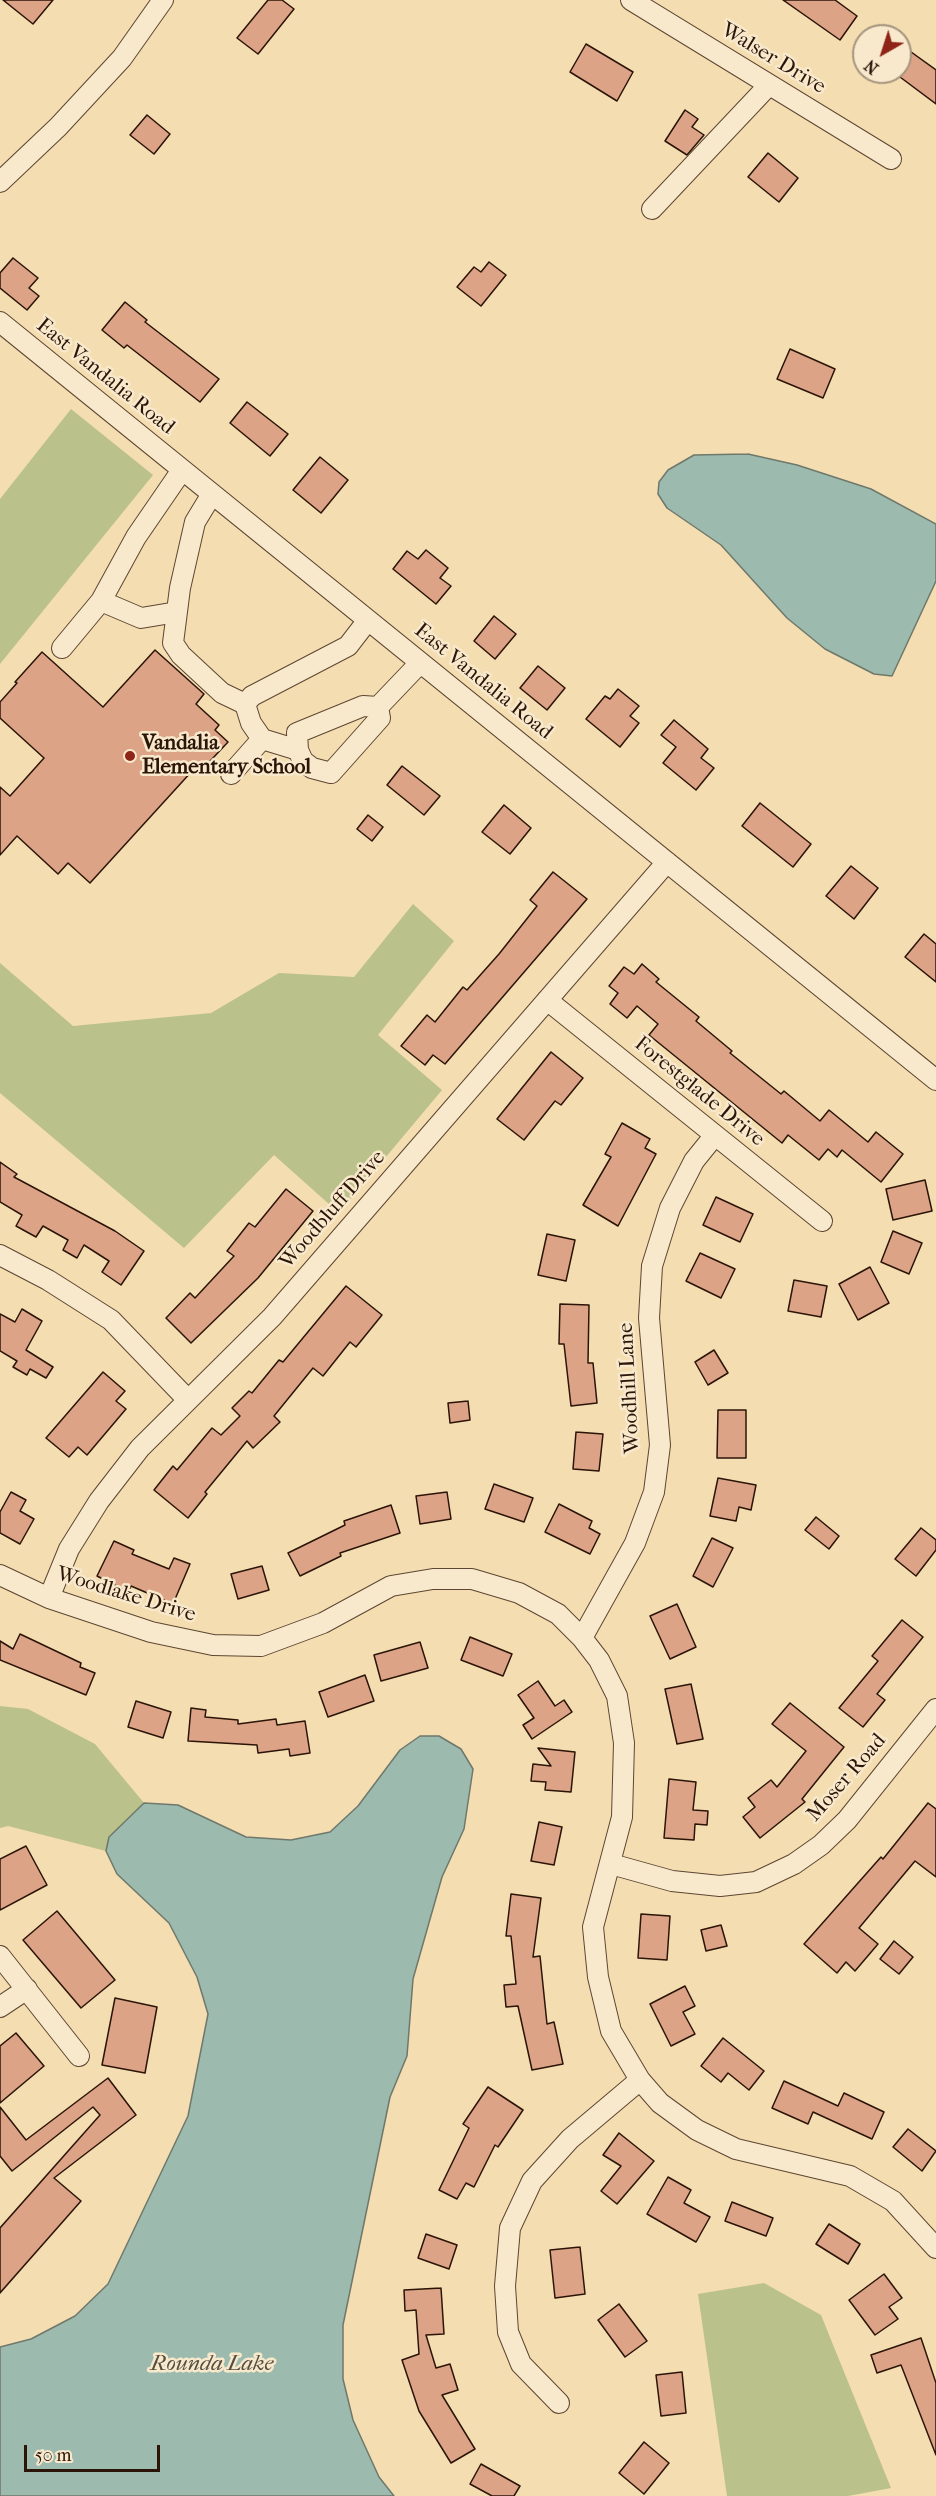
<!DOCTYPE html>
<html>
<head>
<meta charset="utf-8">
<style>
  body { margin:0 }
  #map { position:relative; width:936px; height:2496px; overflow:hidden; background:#f4ddb0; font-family:"IM FELL French Canon",serif }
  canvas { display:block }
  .north { position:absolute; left:852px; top:24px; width:60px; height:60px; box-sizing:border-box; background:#f8e9cc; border:2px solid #a6947e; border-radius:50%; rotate:219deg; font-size:16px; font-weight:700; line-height:24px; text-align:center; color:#2b1408 }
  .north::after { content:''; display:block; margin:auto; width:21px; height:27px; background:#8f2418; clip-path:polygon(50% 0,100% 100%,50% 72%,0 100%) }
  .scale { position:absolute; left:24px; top:2445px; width:136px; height:27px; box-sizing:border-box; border:3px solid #2b1408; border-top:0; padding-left:8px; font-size:18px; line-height:21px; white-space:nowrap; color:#2b1408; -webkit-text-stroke:4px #f8e9cc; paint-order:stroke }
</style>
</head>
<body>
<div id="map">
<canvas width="936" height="2496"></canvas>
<div class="north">N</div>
<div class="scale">50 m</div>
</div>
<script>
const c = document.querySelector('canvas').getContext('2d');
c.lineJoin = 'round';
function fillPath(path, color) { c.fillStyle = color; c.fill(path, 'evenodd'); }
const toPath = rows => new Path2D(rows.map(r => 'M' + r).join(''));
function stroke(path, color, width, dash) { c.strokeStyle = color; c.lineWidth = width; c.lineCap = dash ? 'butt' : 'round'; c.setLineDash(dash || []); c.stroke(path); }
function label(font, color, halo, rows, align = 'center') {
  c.font = font + ' "IM FELL French Canon",serif'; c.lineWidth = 5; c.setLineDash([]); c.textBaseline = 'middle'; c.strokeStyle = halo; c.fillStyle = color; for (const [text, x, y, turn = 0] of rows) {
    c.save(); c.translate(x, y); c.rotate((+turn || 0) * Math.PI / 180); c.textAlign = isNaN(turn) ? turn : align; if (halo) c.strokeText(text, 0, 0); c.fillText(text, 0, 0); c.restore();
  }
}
fillPath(toPath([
  [71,409,153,475,0,664,0,499],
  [413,904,454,941,378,1035,442,1090,339,1213,274,1155,184,1248,0,1093,0,963,73,1026,211,1013,279,973,354,977],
  [0,1706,28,1709,95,1744,144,1803,109,1837,106,1851,8,1826,0,1828],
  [764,2283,821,2315,891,2488,848,2496,727,2496,698,2294]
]), '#bbc18b');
const water = toPath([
  [748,454,797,465,871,489,936,524,936,581,892,676,874,674,825,649,787,618,721,545,667,508,658,494,659,482,668,470,694,455,748,454],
  [420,1736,439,1736,461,1749,473,1769,464,1829,442,1877,413,1979,407,2056,390,2097,343,2325,343,2379,353,2420,379,2477,394,2496,0,2496,0,2347,31,2339,75,2316,108,2284,188,2116,208,2014,197,1977,169,1923,117,1874,106,1851,109,1837,144,1803,178,1805,246,1837,291,1840,330,1832,358,1806,400,1750,420,1736]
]);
fillPath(water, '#9cbbae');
stroke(water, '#6f786c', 1.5);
const building = toPath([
  [3,0,53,0,33,24,3,0],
  [268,0,282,0,294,9,258,54,237,38,268,0],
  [783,0,835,0,857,16,840,40,783,0],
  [586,44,633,72,617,101,570,72,586,44],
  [900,44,936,70,936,104,900,77,900,44],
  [685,110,698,119,692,127,704,135,687,155,665,141,685,110],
  [147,115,170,134,154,154,130,135,147,115],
  [768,153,798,178,779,202,748,177,768,153],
  [13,258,38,278,29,288,39,296,27,310,0,288,0,273,13,258],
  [489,262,506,275,481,306,457,287,474,267,481,272,489,262],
  [125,302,147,320,145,322,219,379,200,402,127,345,124,348,102,330,125,302],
  [790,349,835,369,823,398,777,379,790,349],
  [247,402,288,434,270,456,230,423,247,402],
  [320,457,348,480,321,513,293,490,320,457],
  [426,550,448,568,440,578,451,586,436,604,393,569,407,551,418,559,426,550],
  [494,616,516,634,495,659,474,641,494,616],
  [155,650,204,694,196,704,219,725,215,730,228,742,198,774,193,770,90,883,68,863,58,874,17,836,0,855,0,787,10,796,44,758,0,718,0,702,17,683,15,682,42,652,103,707,155,650],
  [538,666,565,688,547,710,520,688,538,666],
  [618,689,639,706,630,716,639,723,620,747,586,719,605,696,610,699,618,689],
  [674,720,708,749,701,758,714,768,696,790,663,763,676,747,661,735,674,720],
  [402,766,440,796,424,815,387,785,402,766],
  [760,803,811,844,793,867,742,826,760,803],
  [504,805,531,828,510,854,482,832,504,805],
  [368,815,383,827,372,841,357,829,368,815],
  [851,866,878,888,854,919,826,896,851,866],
  [553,872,587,899,445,1064,433,1055,425,1065,401,1046,427,1015,435,1022,463,987,467,990,499,954,537,906,530,900,553,872],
  [924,934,936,944,936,982,905,957,924,934],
  [642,964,659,979,656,982,699,1017,696,1021,732,1051,730,1053,781,1094,784,1091,820,1121,829,1110,868,1142,876,1132,903,1154,881,1182,842,1150,837,1157,828,1149,819,1160,788,1135,782,1143,649,1035,658,1024,637,1006,627,1018,610,1004,618,993,609,986,624,967,634,974,642,964],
  [551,1052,583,1078,561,1105,555,1101,524,1140,497,1119,551,1052],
  [622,1123,650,1139,645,1148,656,1154,618,1226,583,1205,611,1157,605,1154,622,1123],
  [0,1162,17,1174,14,1177,115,1231,144,1251,121,1285,102,1272,109,1261,84,1245,77,1258,63,1250,68,1240,43,1226,36,1237,16,1226,22,1215,0,1202,0,1162],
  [925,1180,932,1211,893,1220,886,1189,925,1180],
  [286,1189,313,1211,258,1278,191,1343,166,1318,190,1293,195,1298,234,1256,227,1251,249,1223,255,1227,286,1189],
  [716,1197,753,1214,740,1242,703,1225,716,1197],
  [893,1231,922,1243,909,1274,881,1262,893,1231],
  [547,1234,575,1240,566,1281,538,1275,547,1234],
  [700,1253,735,1269,721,1298,686,1281,700,1253],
  [870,1267,889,1303,858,1320,839,1284,870,1267],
  [794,1280,827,1286,821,1317,788,1311,794,1280],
  [346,1286,382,1315,356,1347,350,1342,323,1376,313,1368,274,1416,280,1422,253,1448,247,1441,205,1492,207,1494,188,1518,154,1490,173,1466,177,1470,212,1428,221,1435,240,1416,232,1408,249,1391,252,1393,279,1360,283,1362,346,1286],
  [560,1304,589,1305,588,1363,593,1363,597,1403,571,1406,564,1344,559,1344,560,1304],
  [22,1309,42,1321,26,1350,53,1367,46,1378,30,1369,27,1375,13,1367,17,1361,0,1351,0,1314,15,1322,22,1309],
  [714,1350,728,1373,708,1385,695,1362,714,1350],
  [103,1372,125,1391,116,1401,126,1409,87,1455,78,1447,69,1457,46,1438,103,1372],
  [468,1401,470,1420,450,1423,448,1403,468,1401],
  [718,1410,746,1410,746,1458,717,1458,718,1410],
  [576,1432,603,1434,599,1471,573,1469,576,1432],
  [718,1478,756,1485,751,1510,739,1507,736,1521,710,1516,718,1478],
  [494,1484,533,1498,524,1522,485,1509,494,1484],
  [11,1492,26,1500,20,1511,34,1519,20,1544,0,1533,0,1512,11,1492],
  [447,1492,451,1519,420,1524,416,1496,447,1492],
  [559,1504,592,1521,589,1528,600,1534,590,1554,545,1532,559,1504],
  [391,1505,400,1533,340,1553,341,1556,300,1576,288,1553,345,1525,344,1521,391,1505],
  [816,1517,839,1536,829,1549,805,1530,816,1517],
  [921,1528,936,1540,936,1550,916,1576,895,1559,921,1528],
  [712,1538,733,1548,713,1587,693,1576,712,1538],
  [114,1541,134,1550,132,1554,169,1569,174,1558,190,1564,173,1604,131,1586,128,1592,97,1576,114,1541],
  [262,1566,269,1590,238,1599,231,1574,262,1566],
  [677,1604,696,1647,670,1659,650,1616,677,1604],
  [902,1620,923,1637,877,1694,885,1700,863,1727,839,1708,878,1661,872,1656,902,1620],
  [20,1634,81,1663,80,1667,95,1673,86,1695,0,1660,0,1641,13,1649,20,1634],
  [470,1637,512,1654,503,1676,461,1660,470,1637],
  [420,1642,428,1668,381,1681,374,1655,420,1642],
  [365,1675,374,1701,328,1717,319,1692,365,1675],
  [538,1681,555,1706,564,1700,572,1712,532,1739,523,1725,534,1718,518,1695,538,1681],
  [691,1684,703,1739,677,1744,665,1689,691,1684],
  [136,1701,171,1712,163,1738,128,1727,136,1701],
  [790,1703,844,1747,802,1799,805,1802,760,1838,743,1817,755,1807,748,1798,771,1780,777,1787,806,1751,772,1724,790,1703],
  [191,1708,206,1710,205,1717,238,1720,238,1724,276,1719,277,1725,305,1721,310,1753,290,1756,289,1749,258,1753,257,1745,188,1741,191,1708],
  [538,1748,575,1752,571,1792,545,1790,546,1782,531,1781,533,1764,551,1766,538,1748],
  [669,1779,696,1782,693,1810,708,1811,707,1825,695,1824,694,1840,664,1838,669,1779],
  [928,1803,936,1809,936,1877,915,1861,859,1928,878,1944,855,1971,846,1962,837,1973,804,1944,881,1857,883,1859,928,1803],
  [539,1822,562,1827,554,1865,531,1861,539,1822],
  [26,1846,47,1885,0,1910,0,1859,26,1846],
  [511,1894,541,1898,533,1957,540,1956,547,2024,554,2022,563,2064,532,2070,518,2006,506,2007,504,1985,516,1984,511,1936,506,1936,511,1894],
  [57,1911,115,1980,81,2008,23,1940,57,1911],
  [641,1914,670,1916,667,1960,638,1958,641,1914],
  [721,1925,727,1946,706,1951,701,1930,721,1925],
  [894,1941,913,1957,899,1974,880,1959,894,1941],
  [685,1986,695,2006,683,2012,695,2034,671,2046,650,2004,685,1986],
  [115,1998,157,2007,145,2073,102,2065,115,1998],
  [16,2033,44,2066,0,2103,0,2046,16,2033],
  [723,2038,764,2071,749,2090,728,2073,721,2082,701,2066,723,2038],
  [108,2078,136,2115,54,2178,81,2201,0,2293,0,2228,100,2115,93,2107,12,2171,0,2156,0,2107,26,2140,108,2078],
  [784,2081,838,2106,844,2093,884,2112,872,2139,813,2112,808,2124,772,2108,784,2081],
  [488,2087,523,2110,498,2147,495,2145,474,2187,466,2183,457,2199,439,2190,469,2128,463,2124,488,2087],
  [908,2129,936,2151,922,2171,893,2147,908,2129],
  [619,2133,654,2161,617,2204,601,2191,621,2166,603,2155,619,2133],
  [668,2177,691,2190,684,2203,710,2217,696,2242,647,2214,668,2177],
  [732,2202,773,2218,766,2236,725,2221,732,2202],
  [829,2224,860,2244,848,2264,816,2244,829,2224],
  [426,2234,457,2245,449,2269,418,2258,426,2234],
  [580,2247,585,2294,555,2298,550,2250,580,2247],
  [884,2274,902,2298,889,2307,898,2319,875,2335,849,2300,884,2274],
  [441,2288,444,2334,426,2335,436,2368,450,2364,458,2390,442,2395,475,2449,451,2463,419,2411,402,2360,419,2354,416,2310,405,2311,404,2290,441,2288],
  [619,2304,647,2341,625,2357,598,2320,619,2304],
  [921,2338,936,2383,936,2455,901,2365,877,2373,871,2355,921,2338],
  [682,2372,686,2413,661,2416,656,2375,682,2372],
  [644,2442,669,2463,644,2494,619,2473,644,2442],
  [481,2464,520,2486,514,2496,492,2496,470,2484,481,2464]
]);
fillPath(building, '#dca386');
stroke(building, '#2b1408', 1.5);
const minor = toPath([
  [631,0,891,159],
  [0,182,58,127,122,58,163,0],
  [652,209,769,85],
  [0,322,936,1080],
  [212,494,195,522,180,588,173,643,181,655,222,693,245,704],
  [177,612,141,618,101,601,136,537,182,470],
  [62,648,101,601],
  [363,706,378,707,380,718,331,773,312,768,303,761,298,750,297,733,363,706],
  [378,707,420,663],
  [298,750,262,739,251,723,245,704,252,696,348,646,368,620],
  [231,774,262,739],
  [547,1000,822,1221],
  [0,1255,48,1280,111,1320,188,1400],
  [0,1575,49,1598,151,1632,213,1645,261,1646,323,1623,391,1586,433,1579,472,1579,519,1593,558,1614,582,1638,599,1660,617,1696,624,1743,622,1817,593,1927,598,1977,611,2031,640,2080,660,2103,697,2130,736,2149,850,2176,893,2201,936,2248],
  [49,1598,69,1549,99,1501,140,1448,272,1317,667,862],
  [582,1638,635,1543,654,1492,660,1445,649,1318,652,1266,670,1208,694,1161,715,1135],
  [611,1864,672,1881,720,1886,756,1882,794,1864,821,1845,847,1820,936,1709],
  [0,1956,79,2056],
  [0,2007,27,1989],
  [559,2403,521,2364,508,2332,505,2286,510,2228,532,2181,570,2139,640,2080]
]);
stroke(minor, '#5d4632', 22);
stroke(minor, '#f8e9cc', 20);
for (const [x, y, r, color] of [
  [130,756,6,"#8f2418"]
]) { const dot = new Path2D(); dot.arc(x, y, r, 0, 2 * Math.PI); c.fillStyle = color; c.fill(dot); stroke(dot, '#f8e9cc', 2); }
label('21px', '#2b1408', '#f8e9cc', [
  ["Walser Drive",773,59,31],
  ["East Vandalia Road",105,377,39],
  ["East Vandalia Road",483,682,39],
  ["Forestglade Drive",699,1092,39],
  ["Woodbluff Drive",333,1210,-49],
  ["Woodhill Lane",630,1388,-93],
  ["Woodlake Drive",126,1595,17],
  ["Moser Road",847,1778,-49]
]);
label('bold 21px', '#2b1408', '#f8e9cc', [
  ["Vandalia",142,744],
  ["Elementary School",142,768]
], 'left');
label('italic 22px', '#534e42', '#f8e9cc', [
  ["Rounda Lake",212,2365]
]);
</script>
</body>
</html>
